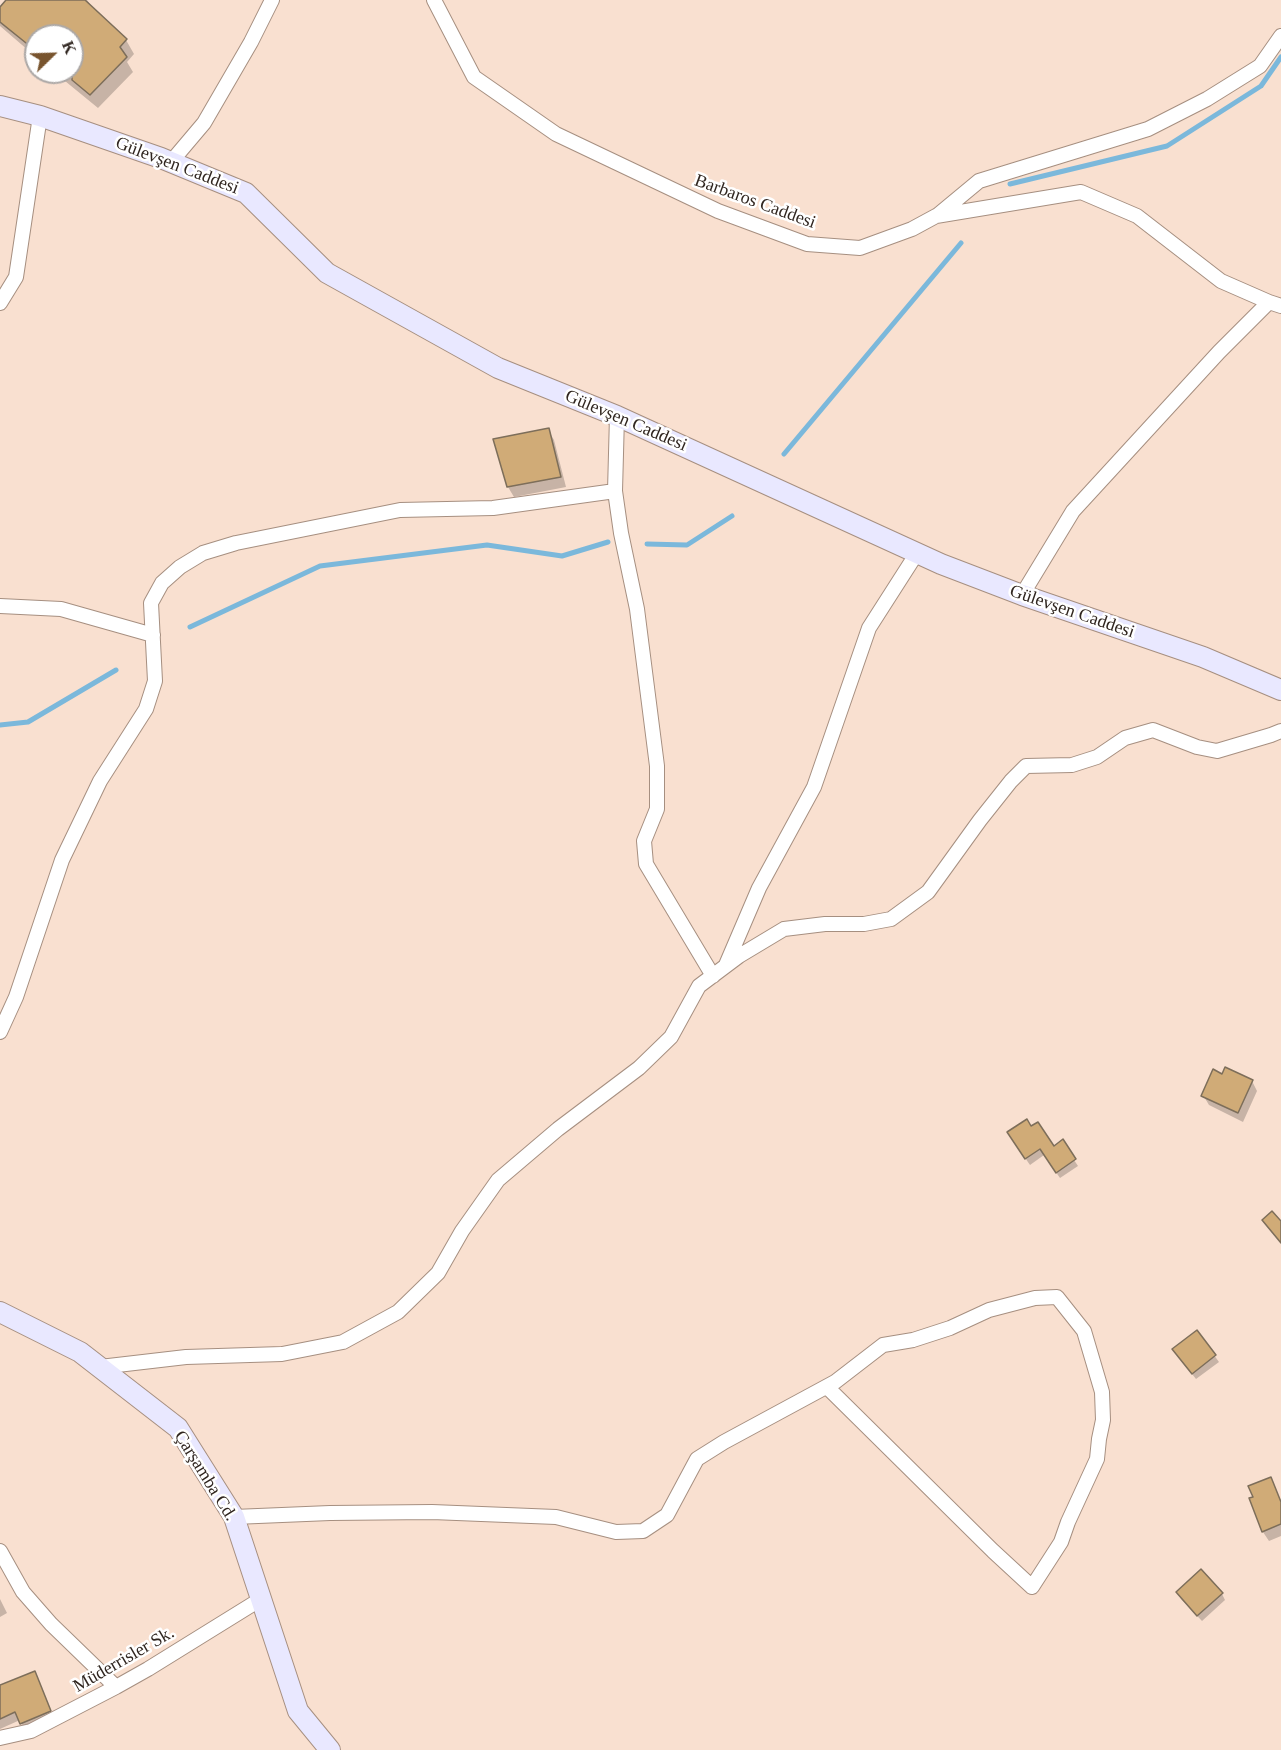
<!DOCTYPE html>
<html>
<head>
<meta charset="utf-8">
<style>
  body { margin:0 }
  #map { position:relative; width:1281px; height:1750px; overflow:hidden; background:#f9e0d0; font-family:"Times New Roman",serif }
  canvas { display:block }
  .north { position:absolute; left:24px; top:24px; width:60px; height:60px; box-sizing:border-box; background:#fff; border:2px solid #aca8a6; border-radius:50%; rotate:67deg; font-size:16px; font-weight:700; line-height:24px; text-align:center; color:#302620 }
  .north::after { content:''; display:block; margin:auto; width:21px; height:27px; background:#78542e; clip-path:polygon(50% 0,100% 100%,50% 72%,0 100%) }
</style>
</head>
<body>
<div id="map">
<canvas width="1281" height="1750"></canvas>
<div class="north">K</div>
</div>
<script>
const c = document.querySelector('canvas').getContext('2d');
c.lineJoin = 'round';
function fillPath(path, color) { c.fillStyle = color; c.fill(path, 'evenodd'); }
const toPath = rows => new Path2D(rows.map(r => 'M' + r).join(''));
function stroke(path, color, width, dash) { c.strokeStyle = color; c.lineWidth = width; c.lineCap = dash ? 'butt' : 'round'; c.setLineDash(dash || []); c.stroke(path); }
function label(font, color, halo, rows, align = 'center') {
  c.font = font + ' "Times New Roman",serif'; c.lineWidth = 5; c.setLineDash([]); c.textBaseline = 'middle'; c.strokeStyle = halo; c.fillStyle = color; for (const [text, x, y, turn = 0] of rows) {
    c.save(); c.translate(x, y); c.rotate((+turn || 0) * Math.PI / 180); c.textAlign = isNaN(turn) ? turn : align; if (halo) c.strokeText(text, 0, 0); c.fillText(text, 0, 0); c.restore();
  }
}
fillPath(toPath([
  [8,0,87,0,96,12,126,40,134,54,127,62,133,72,98,108,54,72,72,72,72,36,36,36,36,57,0,26,0,9],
  [548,430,554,440,566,487,514,497,508,487],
  [1223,1076,1252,1081,1257,1091,1243,1122,1209,1105,1203,1095],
  [1031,1129,1053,1148,1062,1142,1078,1166,1060,1178,1044,1155,1030,1165,1012,1139],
  [1197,1332,1219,1362,1196,1379,1178,1356],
  [1270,1479,1281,1501,1281,1536,1269,1541,1263,1532,1255,1497],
  [1177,1592,1222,1594,1225,1600,1202,1621,1181,1599],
  [0,1599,7,1613,0,1617],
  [39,1682,54,1719,26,1732,20,1720,0,1729,0,1687]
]), '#0003');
stroke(toPath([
  [1010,184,1167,146,1261,86,1281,57],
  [784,454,961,243],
  [647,544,687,545,732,516],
  [190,627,320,566,487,545,562,556,608,542],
  [0,725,28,722,116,670]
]), '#7bb8db', 5);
const building = toPath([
  [6,0,85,0,127,39,120,47,127,57,90,95,72,80,72,36,36,36,36,51,0,22,0,7,6,0],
  [549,428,561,477,507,487,493,439,549,428],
  [1225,1067,1253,1080,1238,1113,1201,1096,1213,1069,1222,1074,1225,1067],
  [1027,1119,1031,1126,1038,1122,1054,1146,1063,1139,1076,1159,1056,1173,1040,1149,1025,1159,1007,1132,1027,1119],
  [1272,1211,1281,1221,1281,1243,1262,1220,1272,1211],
  [1197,1330,1216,1355,1192,1374,1172,1349,1197,1330],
  [1271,1477,1281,1502,1281,1524,1262,1532,1249,1498,1253,1497,1248,1486,1271,1477],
  [1201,1569,1223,1593,1197,1616,1176,1592,1201,1569],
  [35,1671,51,1711,20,1724,15,1712,0,1719,0,1685,35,1671]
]);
fillPath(building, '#d0ab77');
stroke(building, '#7d6e5a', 1.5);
const street = toPath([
  [434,0,474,77,556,134,718,211,807,244,860,248,912,229,936,216,1081,192,1137,216,1221,281,1269,302,1281,306],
  [171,162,204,123,251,42,272,0],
  [938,215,979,181,1148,129,1207,99,1260,66,1281,36],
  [0,303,16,277,40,116],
  [617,416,615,491,621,533,637,609,657,766,657,809,644,841,646,864,713,976],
  [1022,595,1073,511,1219,352,1269,302],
  [0,606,61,609,153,635],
  [726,965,759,888,814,787,869,628,917,553],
  [0,1032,16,997,62,860,100,781,146,709,155,681,151,603,162,583,180,567,203,553,236,543,400,510,493,508,615,491],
  [100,1367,186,1357,282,1354,343,1342,398,1312,438,1273,462,1231,498,1180,558,1129,639,1068,671,1037,699,986,739,956,784,929,825,924,864,924,891,919,928,892,980,820,1011,781,1026,766,1072,765,1097,757,1125,738,1153,730,1197,747,1217,751,1271,735,1281,731],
  [234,1517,330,1513,432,1512,556,1517,616,1532,643,1531,667,1515,697,1459,724,1442,835,1382,883,1345,913,1340,950,1328,989,1310,1035,1298,1057,1297,1084,1331,1102,1392,1103,1420,1099,1439,1097,1459,1068,1522,1061,1542,1032,1587,993,1551,827,1387],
  [0,1551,23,1592,51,1624,116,1687],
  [0,1738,31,1731,116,1687,148,1669,261,1599]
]);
const secondary = toPath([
  [0,106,40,116,161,158,246,193,327,273,498,368,617,416,941,564,1022,595,1203,657,1281,690],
  [0,1312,80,1352,178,1428,234,1517,298,1711,330,1750]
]);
stroke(street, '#a68f80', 16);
stroke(secondary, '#a68f80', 22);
stroke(street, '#fff', 14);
stroke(secondary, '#e9e8ff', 20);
label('18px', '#302620', '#fff', [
  ["Gülevşen Caddesi",177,166,21],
  ["Barbaros Caddesi",755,202,20],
  ["Gülevşen Caddesi",626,421,23],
  ["Gülevşen Caddesi",1072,612,19],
  ["Çarşamba Cd.",205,1476,58],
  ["Müderrisler Sk.",124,1660,-30]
]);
</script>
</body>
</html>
